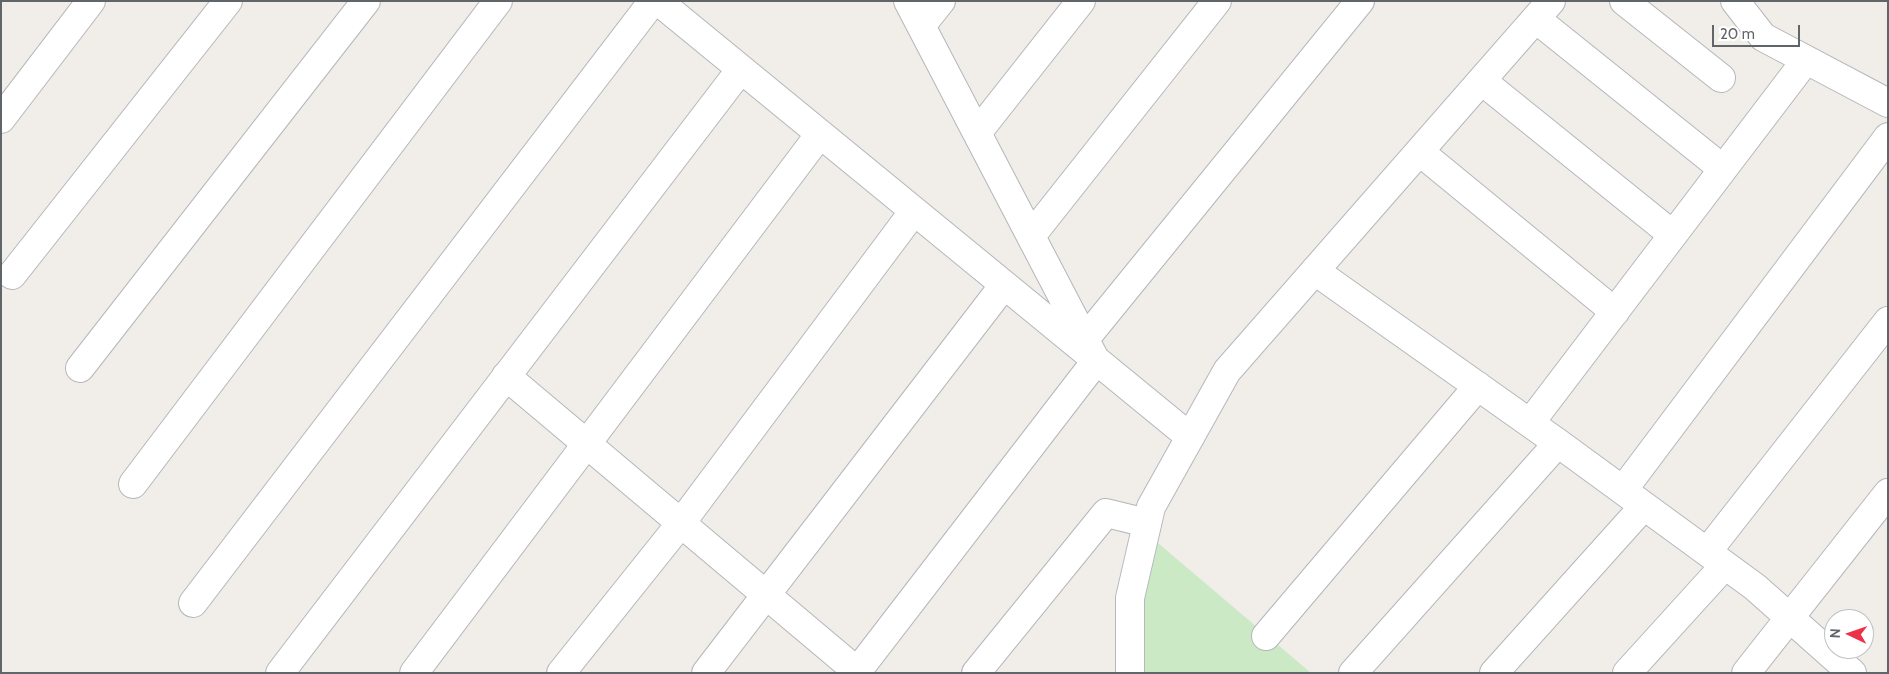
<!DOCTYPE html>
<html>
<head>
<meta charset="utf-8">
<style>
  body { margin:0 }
  #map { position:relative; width:1889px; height:674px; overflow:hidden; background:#f1ede8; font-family:Cabin,sans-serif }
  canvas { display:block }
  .frame { position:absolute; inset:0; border:2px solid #5f6568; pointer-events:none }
  .north { position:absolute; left:1824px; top:609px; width:50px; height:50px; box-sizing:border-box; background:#fff; border:1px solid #bfc1c3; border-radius:50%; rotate:273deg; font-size:14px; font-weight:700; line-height:20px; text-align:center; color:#5f6568 }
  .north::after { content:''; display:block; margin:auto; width:18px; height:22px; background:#ed3148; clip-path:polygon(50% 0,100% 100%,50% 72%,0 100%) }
  .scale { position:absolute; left:1712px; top:25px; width:88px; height:22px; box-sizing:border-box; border:2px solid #5f6568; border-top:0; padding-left:6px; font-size:15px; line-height:18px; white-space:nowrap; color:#5f6568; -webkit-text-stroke:4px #fff; paint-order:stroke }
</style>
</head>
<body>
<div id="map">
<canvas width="1889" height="674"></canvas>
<div class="frame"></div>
<div class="north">N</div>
<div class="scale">20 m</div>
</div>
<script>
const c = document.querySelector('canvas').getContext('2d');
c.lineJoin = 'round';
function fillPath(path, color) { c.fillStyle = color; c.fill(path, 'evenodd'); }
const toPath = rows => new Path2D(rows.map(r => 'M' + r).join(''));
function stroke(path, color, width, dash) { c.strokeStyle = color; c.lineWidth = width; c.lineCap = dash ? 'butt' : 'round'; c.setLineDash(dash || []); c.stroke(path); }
fillPath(toPath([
  [1145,532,1311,673,1131,673]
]), '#cbe9c4');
const street = toPath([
  [658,1,1190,437],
  [1624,1,1721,78],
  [1735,1,1763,37,1888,103],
  [1536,19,1723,169],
  [921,26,941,1],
  [1482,81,1673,235],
  [1,119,91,1],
  [977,133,1081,1],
  [1420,152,1615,312],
  [1031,236,1217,1],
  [1315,271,1558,443,1755,587,1852,673],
  [12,275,228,1],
  [1085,339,1360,1],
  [80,368,366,1],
  [506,376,859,673],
  [1530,423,1806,60],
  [133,484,498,1],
  [1623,490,1888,137],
  [1707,552,1888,321],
  [193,603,653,1],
  [1266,636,1478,386],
  [280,673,741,69],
  [414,673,820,134],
  [561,673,681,523,914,211],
  [706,673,1004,285],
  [856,673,1096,361,908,1],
  [976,673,1106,513,1147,523],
  [1353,673,1558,443],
  [1494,673,1644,506],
  [1627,673,1725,565],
  [1746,673,1888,493]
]);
const secondary = toPath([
  [1130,673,1130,598,1151,507,1227,371,1551,1]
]);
stroke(street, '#b3b7ba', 30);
stroke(secondary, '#b4b9bc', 30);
stroke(street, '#fff', 28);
stroke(secondary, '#fff', 28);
</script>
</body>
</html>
